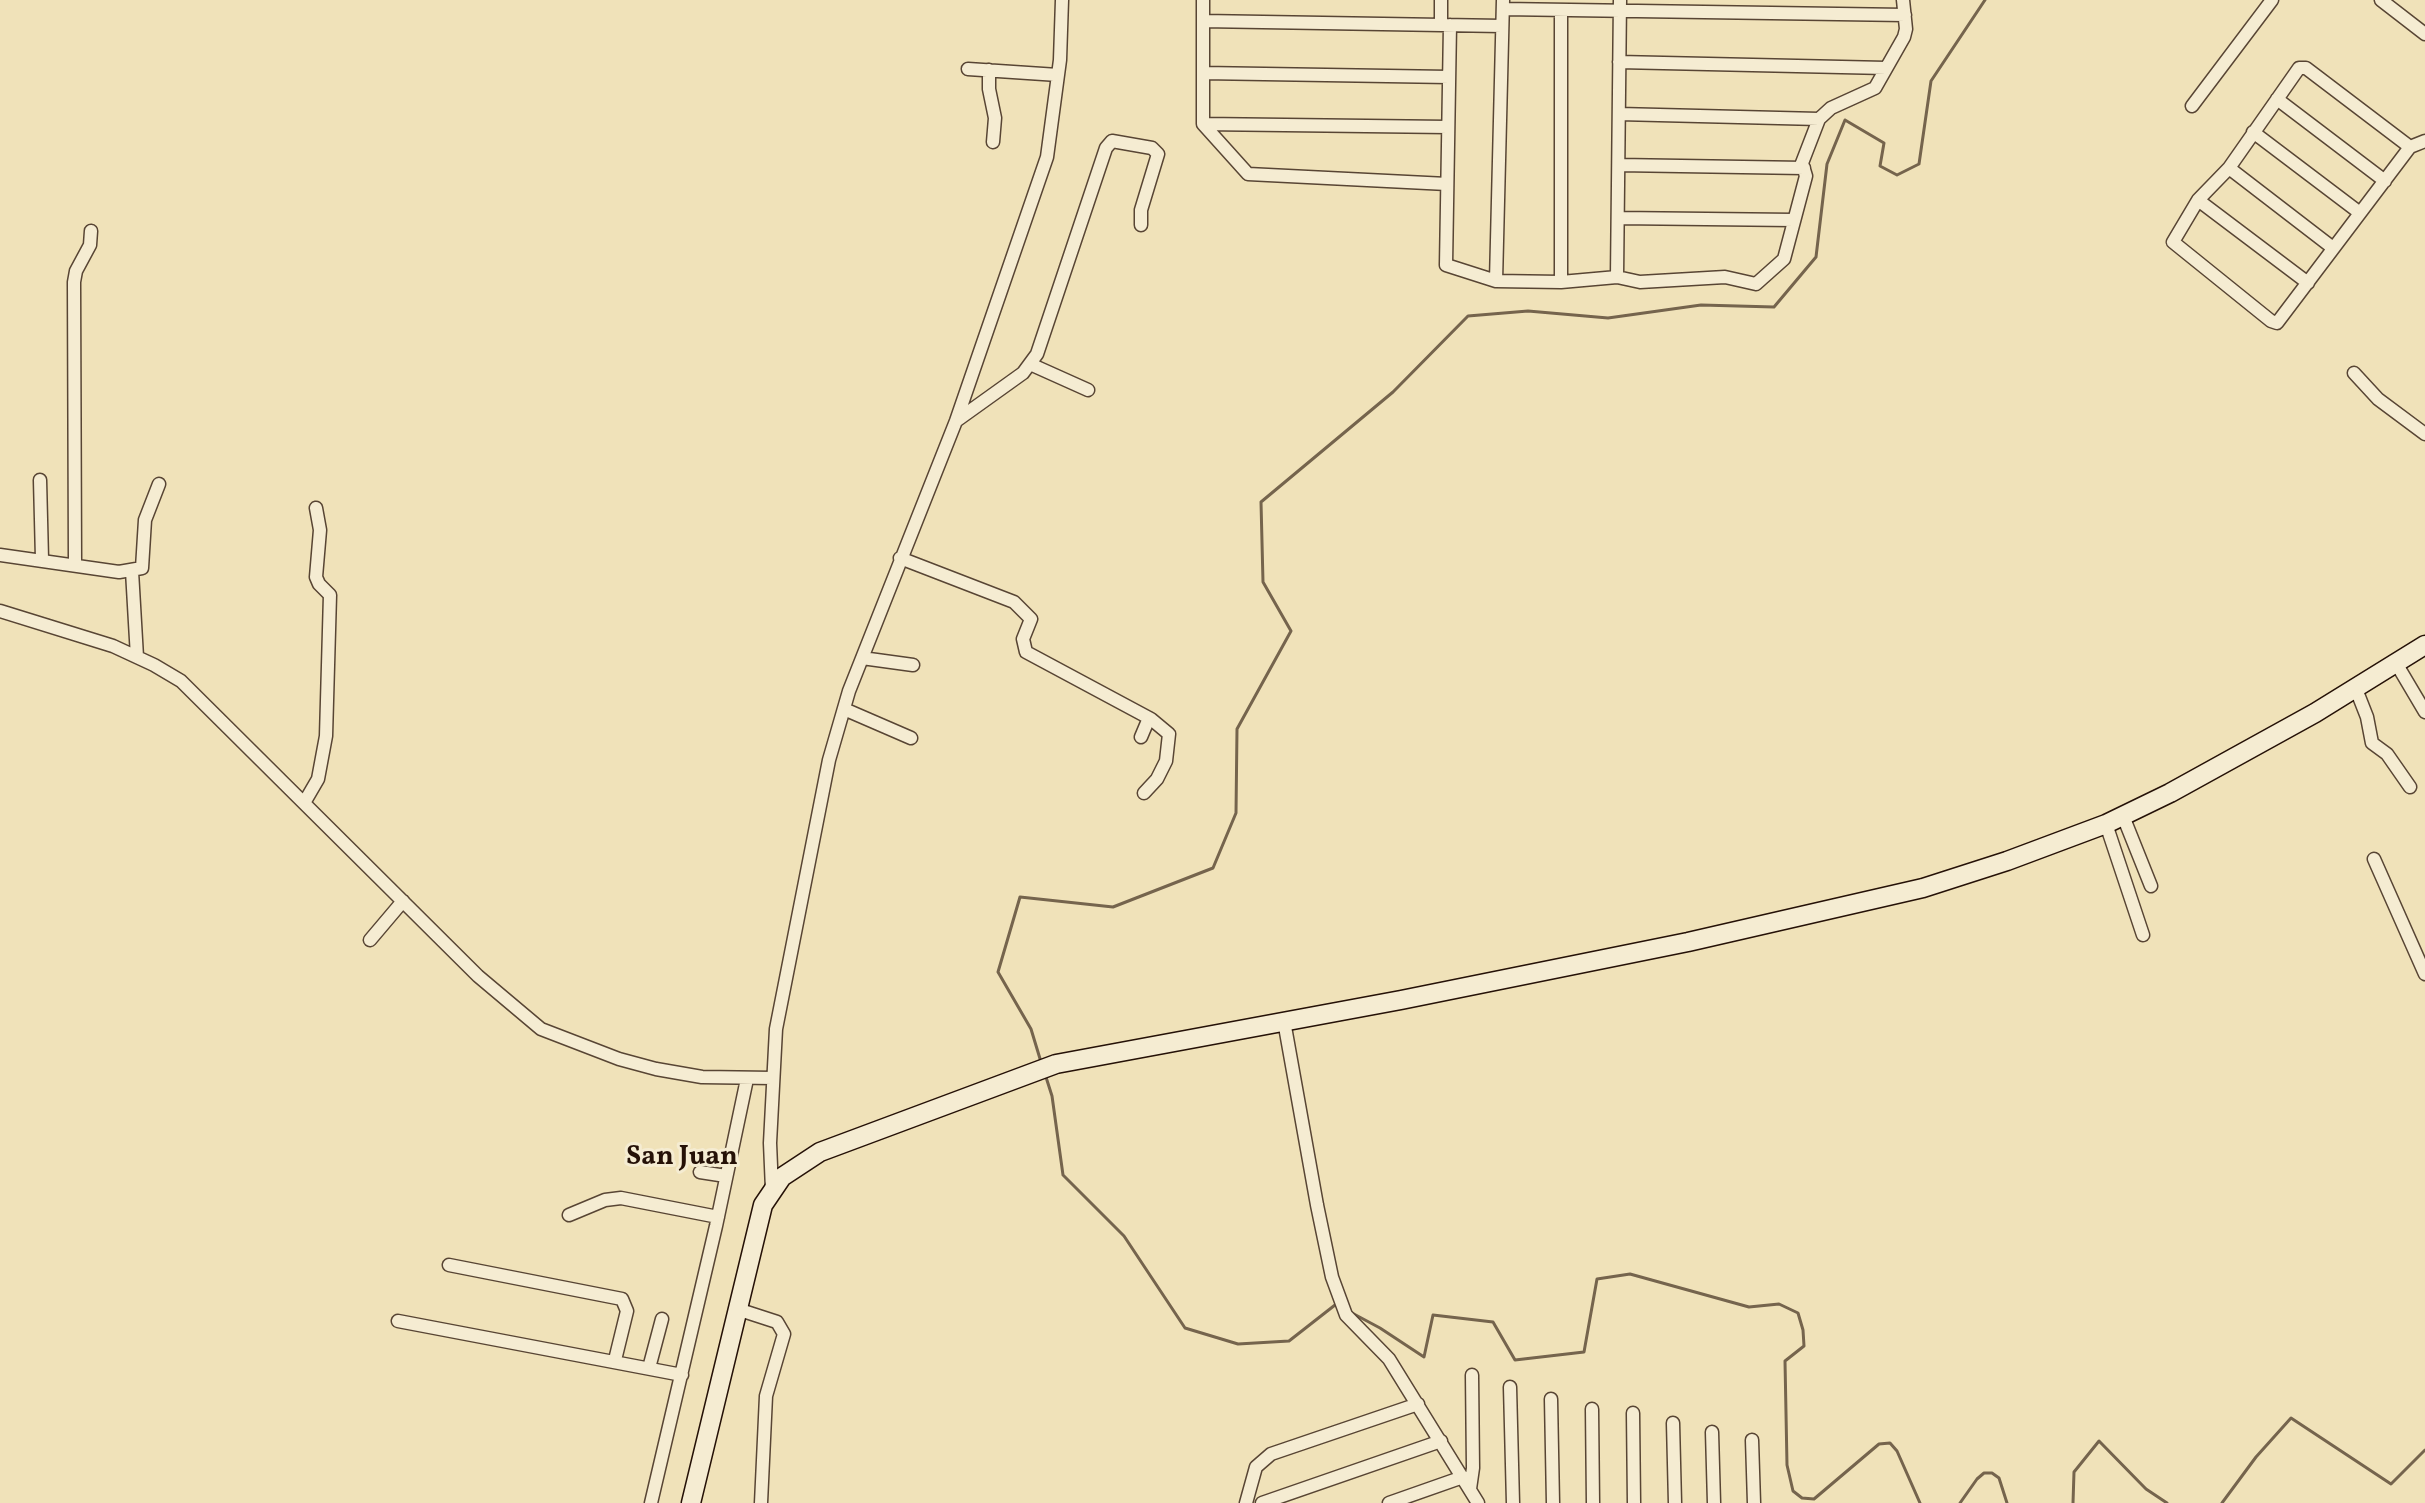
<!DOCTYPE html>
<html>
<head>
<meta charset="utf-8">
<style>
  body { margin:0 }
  canvas { display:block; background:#f0e2b9 }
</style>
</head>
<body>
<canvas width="2425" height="1503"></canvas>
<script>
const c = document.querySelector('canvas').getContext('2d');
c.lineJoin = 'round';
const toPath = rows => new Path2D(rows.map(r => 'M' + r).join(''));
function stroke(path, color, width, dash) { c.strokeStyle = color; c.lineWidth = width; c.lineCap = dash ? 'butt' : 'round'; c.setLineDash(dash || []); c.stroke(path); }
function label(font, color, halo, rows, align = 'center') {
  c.font = font + ' Vollkorn,serif'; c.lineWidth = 6; c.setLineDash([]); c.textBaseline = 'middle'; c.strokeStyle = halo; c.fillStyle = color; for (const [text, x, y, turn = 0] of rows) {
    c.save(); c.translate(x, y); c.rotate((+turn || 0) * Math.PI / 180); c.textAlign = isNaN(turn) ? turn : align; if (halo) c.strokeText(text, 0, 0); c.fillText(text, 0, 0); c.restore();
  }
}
stroke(toPath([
  [1041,1062,1031,1029,998,972,1020,897,1113,907,1213,868,1236,813,1237,729,1291,631,1263,582,1261,502,1393,392,1468,316,1528,311,1608,318,1701,305,1774,307,1816,257,1827,164,1845,120,1884,143,1880,166,1897,175,1919,164,1931,81,1985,0],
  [1045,1074,1052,1096,1063,1175,1124,1236,1185,1328,1238,1344,1289,1341,1335,1305,1338,1306],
  [1352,1313,1380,1328,1424,1357,1433,1315,1493,1322,1515,1360,1584,1352,1597,1279,1630,1274,1749,1307,1779,1304,1798,1313,1803,1330,1804,1346,1785,1361,1787,1465,1793,1491,1802,1498,1814,1499,1879,1444,1890,1443,1897,1451,1920,1503],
  [1960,1503,1977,1479,1984,1473,1992,1473,1999,1478,2007,1503],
  [2073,1503,2074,1472,2099,1441,2146,1489,2167,1503],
  [2222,1503,2256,1457,2291,1418,2391,1484,2425,1450]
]), '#75644d', 3);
const street = toPath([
  [1203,0,1203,124,1248,174,1447,184],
  [2381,0,2425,34],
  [1503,9,1905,15],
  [1203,21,1502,26],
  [1441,25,1441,0],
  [1450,25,1446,265,1496,281,1561,282,1617,277,1640,282,1725,277,1756,284,1784,259,1806,176,1802,163,1819,119,1831,108,1875,88,1904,37,1906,29,1903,0],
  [1619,62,1886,68],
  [968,69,1058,75],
  [989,70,989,89,995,118,993,142],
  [1203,73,1449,77],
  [2277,99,2385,181],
  [2192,106,2272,0],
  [1619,114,1819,119],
  [1203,124,1448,127],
  [2253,132,2360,213],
  [2410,147,2306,68,2299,68,2229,168,2198,200,2173,242,2271,321,2277,323,2410,147,2425,141],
  [1619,165,1804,168],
  [2229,168,2333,248],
  [2198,200,2308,283],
  [1618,218,1794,220],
  [1617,277,1620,0],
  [1496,281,1503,0],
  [1561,282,1561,10],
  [1030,364,1088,390],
  [2354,373,2378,399,2425,434],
  [956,421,1023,373,1037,354,1106,148,1112,141,1152,148,1158,154,1141,210,1141,225],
  [40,480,42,559],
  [0,555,119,572,142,568,145,520,159,484],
  [900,558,1014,602,1031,619,1023,639,1026,652,1151,719,1169,734,1166,761,1157,779,1144,793],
  [75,564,74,282,76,271,90,245,91,231],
  [132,571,137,657],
  [0,611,113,646,154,665,181,681,478,976,541,1029,619,1059,656,1069,702,1077,773,1078],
  [862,658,913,665],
  [2396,663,2425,712],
  [2356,689,2367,717,2372,743,2387,754,2410,787],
  [844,709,911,738],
  [1141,737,1149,718],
  [304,803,318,779,326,736,330,595,319,584,316,577,320,530,316,508],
  [2123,816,2151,886],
  [2106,824,2143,935],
  [2374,859,2425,974],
  [370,940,403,901],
  [1284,1021,1317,1205,1332,1277,1346,1315,1389,1359,1478,1503],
  [700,1172,726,1176],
  [772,1190,770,1143,776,1029,829,760,849,691,956,421,1047,157,1060,60,1062,0],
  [569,1215,605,1200,621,1198,718,1217],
  [449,1265,622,1299,627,1311,615,1360],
  [737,1309,777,1322,784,1334,766,1396,761,1503],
  [398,1321,682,1375],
  [649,1368,662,1319],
  [1510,1387,1513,1503],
  [1551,1399,1553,1503],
  [1592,1409,1593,1503],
  [1633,1413,1634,1503],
  [1673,1423,1675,1503],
  [1712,1432,1714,1503],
  [1752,1440,1754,1503],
  [1470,1489,1473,1468,1472,1375],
  [651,1503,716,1226,747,1079],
  [1246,1503,1256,1467,1271,1454,1418,1404],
  [1262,1503,1441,1441],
  [1389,1503,1463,1477]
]);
const secondary = toPath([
  [691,1503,763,1205,782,1177,820,1152,1056,1064,1401,1000,1688,942,1923,888,2007,861,2106,824,2170,793,2315,713,2425,645]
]);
stroke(street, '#584534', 15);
stroke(secondary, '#251107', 21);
stroke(street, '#f5ecd2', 12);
stroke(secondary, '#f5ecd2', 18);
label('bold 27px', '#251107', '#f5ecd2', [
  ["San Juan",682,1159]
]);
</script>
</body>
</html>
